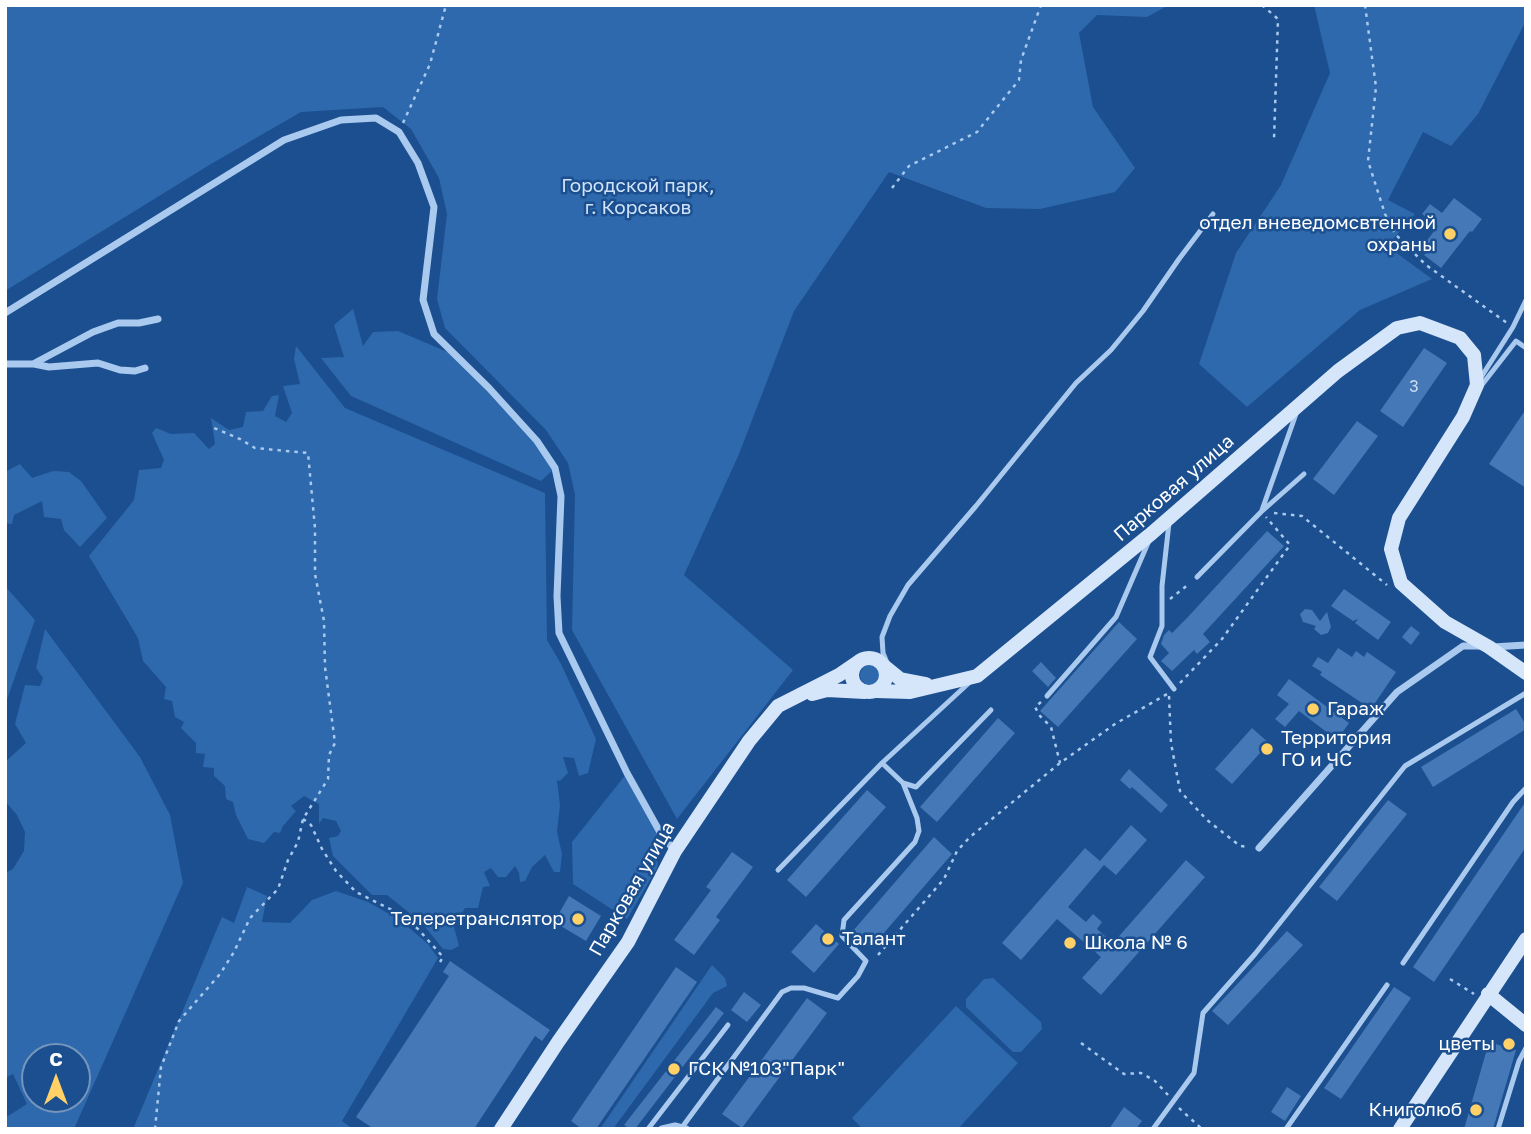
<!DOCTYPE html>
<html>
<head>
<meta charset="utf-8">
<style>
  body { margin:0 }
  #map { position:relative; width:1531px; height:1134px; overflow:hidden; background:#1b4f8f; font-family:"Golos Text",sans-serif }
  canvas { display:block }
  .frame { position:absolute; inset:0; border:7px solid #fff; pointer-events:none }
  .north { position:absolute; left:21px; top:1043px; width:70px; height:70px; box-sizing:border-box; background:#1b4f8f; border:2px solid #7695bc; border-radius:50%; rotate:0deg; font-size:19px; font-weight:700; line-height:28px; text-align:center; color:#fff }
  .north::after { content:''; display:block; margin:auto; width:24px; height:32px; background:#ffd166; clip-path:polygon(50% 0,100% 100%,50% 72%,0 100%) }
</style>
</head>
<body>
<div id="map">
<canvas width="1531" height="1134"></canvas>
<div class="frame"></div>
<div class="north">С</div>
</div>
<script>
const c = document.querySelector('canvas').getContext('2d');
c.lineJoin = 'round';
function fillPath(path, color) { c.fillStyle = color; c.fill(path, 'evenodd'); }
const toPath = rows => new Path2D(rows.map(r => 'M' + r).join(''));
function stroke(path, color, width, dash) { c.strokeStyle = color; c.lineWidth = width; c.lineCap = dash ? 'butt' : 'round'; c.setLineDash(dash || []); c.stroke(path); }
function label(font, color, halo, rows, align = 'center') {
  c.font = font + ' "Golos Text",sans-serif'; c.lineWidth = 5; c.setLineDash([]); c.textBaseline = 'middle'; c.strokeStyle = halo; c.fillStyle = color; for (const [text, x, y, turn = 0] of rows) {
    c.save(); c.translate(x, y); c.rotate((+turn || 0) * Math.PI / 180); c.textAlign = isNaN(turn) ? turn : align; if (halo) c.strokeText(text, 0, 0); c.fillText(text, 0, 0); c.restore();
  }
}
fillPath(toPath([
  [5,5,1169,5,1147,17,1097,15,1079,33,1093,107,1135,168,1115,192,1040,209,986,208,889,172,794,311,739,454,684,575,793,670,677,819,572,630,575,495,568,463,546,430,445,328,437,299,447,214,439,178,411,129,383,107,301,112,211,164,5,291],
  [1314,5,1526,5,1526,21,1478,114,1451,146,1423,132,1388,200,1415,214,1387,246,1432,279,1360,310,1247,407,1199,364,1236,253,1281,185,1330,73],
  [353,309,363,346,373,332,398,331,457,356,489,388,555,468,541,481,351,396,321,358,344,357,334,325],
  [296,346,345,408,545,493,547,640,561,664,596,739,588,773,579,776,574,758,563,757,568,773,560,781,557,780,560,805,557,832,562,854,560,872,554,872,545,855,532,867,525,881,520,882,519,873,515,866,506,877,498,877,491,868,484,872,490,886,483,887,478,908,465,908,454,927,459,946,451,950,443,949,422,923,387,895,372,895,333,856,329,838,338,836,341,831,336,821,323,818,319,824,319,804,304,796,291,806,296,811,283,826,280,833,274,832,264,843,248,839,236,815,233,802,226,799,225,786,214,776,214,768,203,767,205,754,196,753,196,743,181,728,184,722,175,717,172,701,164,699,166,687,143,661,138,638,89,556,134,500,139,470,161,468,164,460,152,433,156,428,171,434,194,433,209,449,215,444,211,418,229,430,243,427,246,412,263,411,272,396,279,395,275,416,286,422,292,413,283,386,300,384,294,359],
  [20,464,32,478,53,471,69,472,81,481,107,518,80,547,64,530,61,519,44,517,42,501,14,515,12,524,5,523,5,472],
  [5,586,35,620,5,705],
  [45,629,140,757,170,815,183,883,74,1129,5,1129,5,1118,27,1104,13,1074,5,1078,5,873,13,869,24,851,25,832,17,815,5,801,5,762,26,743,15,724,25,685,40,686,43,678,36,668],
  [35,1057,77,1057,77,1099,35,1099],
  '860 675a10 10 0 1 1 20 0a10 10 0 1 1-20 0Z',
  [627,773,661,834,657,868,627,919,573,884,572,842],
  [247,887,267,896,262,922,290,923,312,900,336,891,368,902,400,920,428,944,438,958,342,1121,353,1129,133,1129,222,917,234,923],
  [712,965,725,978,727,986,713,993,613,1129,600,1129],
  [993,978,1041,1022,1042,1029,1021,1052,1013,1052,966,1007,966,999,984,979],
  [956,1006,1018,1063,958,1129,863,1129,852,1118]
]), '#2e69ad');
fillPath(toPath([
  [1454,198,1482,219,1472,232,1470,231,1441,268,1424,255,1428,251,1422,247,1438,226,1422,214,1430,204,1442,213],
  [1424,348,1447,363,1403,427,1380,411],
  [1526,409,1526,488,1489,464],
  [1357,421,1378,436,1334,495,1313,479],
  [1267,531,1284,546,1203,634,1210,642,1197,654,1194,650,1172,671,1161,661,1169,653,1161,644,1164,635,1169,630,1172,633,1187,618],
  [1344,589,1391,622,1378,640,1355,623,1358,619,1353,621,1331,606],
  [1305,609,1312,610,1320,621,1327,612,1331,627,1328,633,1321,635,1314,629,1316,626,1303,622,1300,614],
  [1119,622,1137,639,1058,727,1040,711],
  [1411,626,1420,633,1411,645,1402,637],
  [1338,648,1352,657,1356,651,1364,657,1367,652,1396,672,1371,709,1320,675,1322,672,1312,666,1318,657,1328,663],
  [1041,662,1056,678,1048,687,1032,671],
  [1289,679,1349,723,1337,740,1299,711,1285,727,1275,719,1289,704,1277,695],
  [1516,709,1526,725,1526,729,1433,787,1421,767],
  [998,718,1015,733,937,822,920,807],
  [1252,728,1269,743,1232,784,1215,769],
  [1129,769,1168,805,1161,813,1132,787,1130,789,1120,780],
  [867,790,886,807,806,897,787,880],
  [1388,800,1407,814,1337,901,1319,887],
  [1526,801,1526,847,1434,982,1413,967],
  [1131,825,1147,840,1116,875,1104,865,1068,907,1086,922,1093,914,1102,922,1097,929,1113,943,1186,860,1205,877,1101,995,1082,978,1101,957,1057,919,1021,960,1002,943,1085,848,1100,861],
  [934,837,952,854,871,948,852,932],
  [732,852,753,867,716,917,720,920,694,955,674,940,711,890,706,887],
  [569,896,601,916,586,941,554,922],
  [816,924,839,944,814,973,791,952],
  [1287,931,1303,945,1228,1025,1212,1011],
  [450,961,550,1030,542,1041,535,1036,474,1129,374,1129,356,1117,449,976,443,972],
  [676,967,697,982,596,1129,582,1129,571,1121],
  [1394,987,1411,998,1341,1099,1324,1088],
  [744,992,761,1005,747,1022,731,1010],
  [807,998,827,1013,742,1128,722,1114],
  [716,1007,724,1013,635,1129,630,1129,624,1125],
  [1504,1039,1516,1042,1514,1049,1516,1050,1493,1129,1464,1129,1489,1042,1502,1046],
  [1287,1087,1301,1096,1285,1121,1271,1112],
  [1124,1107,1142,1121,1136,1129,1109,1129]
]), '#4478b7');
stroke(toPath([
  [1262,5,1278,19,1274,139],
  [1365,5,1376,87,1368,161,1385,214,1395,234,1426,265,1507,323],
  [403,123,430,64,446,5],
  [892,188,909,166,977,132,1019,80,1021,60,1041,5],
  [1274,513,1302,516,1387,585],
  [1170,599,1189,584],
  [1180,683,1222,639,1290,545,1266,517],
  [1169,696,1171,743,1180,791,1207,820,1240,846,1249,847],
  [1041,702,1035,707,1040,716,1051,727,1060,763],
  [303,819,311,825,322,849,336,871,356,892,400,914,418,929,443,957,440,962],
  [878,955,944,879,957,851,970,837,1060,763,1115,724,1167,694],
  [1450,979,1474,994],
  [1081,1043,1124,1074,1141,1073,1155,1081,1168,1095],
  [1179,1108,1202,1129],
  [155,1129,161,1067,179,1021,220,974,234,952,250,918,278,889,288,860,298,842,303,819,328,779,329,755,335,743,325,667,324,621,315,574,315,528,308,453,255,448,240,439,214,428]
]), '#a9c9ee', 2.5, [3.5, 5]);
stroke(toPath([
  [1480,379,1513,327,1526,300],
  [1481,386,1516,341,1526,348],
  [1262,510,1296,414],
  [1169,523,1162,586,1162,626,1150,657,1174,689],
  [1197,577,1261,512,1304,474],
  [888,665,883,653,882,637,890,616,908,585,976,506,1076,383,1111,350,1143,311,1179,259,1213,214],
  [1047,696,1116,617,1148,543],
  [882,763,903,783,916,787,991,710],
  [778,870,882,763,971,681],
  [1403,963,1513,802,1526,788],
  [683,1126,782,992,791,988,804,988,838,998,858,976,866,961,842,936,844,920,915,842,919,831,917,818,903,783],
  [648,1129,728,1025],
  [1153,1129,1194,1073,1203,1013,1255,954,1405,766,1526,693],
  [1286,1129,1387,985],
  [1498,1129,1519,1061,1526,1048]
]), '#a9c9ee', 5);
stroke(toPath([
  [5,313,284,140,341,120,376,118,399,132,418,163,434,207,423,300,434,334,489,388,537,441,555,468,561,496,557,596,559,633,627,773,661,834,675,851],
  [5,364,33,364,93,332,118,323,139,323,158,319],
  [34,364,49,367,98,363,120,370,135,371,145,368],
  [1492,647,1526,645],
  [1259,848,1397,692,1463,646,1480,646],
  [662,1129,675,1126,686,1129]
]), '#a9c9ee', 7);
stroke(toPath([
  '852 675a17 17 0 1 1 34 0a17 17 0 1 1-34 0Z',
  [884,666,900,679,926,684],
  [876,691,910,692,977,676,1152,533,1338,371,1397,328,1420,323,1460,338,1474,355,1477,385,1463,417,1399,518,1391,549,1401,583,1445,622,1489,647,1526,673],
  [812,694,827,690,865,692],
  [1488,994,1526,1025],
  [501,1129,558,1042,628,942,675,851,749,741,778,706,839,675,858,662],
  [1400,1129,1526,939]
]), '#d6e6fa', 14);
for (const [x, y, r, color] of [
  [1450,234,7,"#ffd166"],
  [1313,709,7,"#ffd166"],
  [1267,749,7,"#ffd166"],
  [578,919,7,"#ffd166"],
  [828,939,7,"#ffd166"],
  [1070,943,7,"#ffd166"],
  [1509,1044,7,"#ffd166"],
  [674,1069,7,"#ffd166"],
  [1476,1110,7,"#ffd166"]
]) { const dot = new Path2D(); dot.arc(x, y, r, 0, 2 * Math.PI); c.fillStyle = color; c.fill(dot); stroke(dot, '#1b4f8f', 2.5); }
label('16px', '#d0dded', null, [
  ["3",1414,387]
]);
label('19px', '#cfe3fa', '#1b4f8f', [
  ["Городской парк,",638,186],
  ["г. Корсаков",638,208]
]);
label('19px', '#fff', '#1b4f8f', [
  ["отдел вневедомсвтенной",1436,223,"right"],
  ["охраны",1436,245,"right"],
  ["Гараж",1327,709],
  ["Территория",1281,738],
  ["ГО и ЧС",1281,760],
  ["Телеретранслятор",564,919,"right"],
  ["Талант",842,939],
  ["Школа № 6",1084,943],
  ["цветы",1495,1044,"right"],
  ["ГСК №103\"Парк\"",688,1069],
  ["Книголюб",1462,1110,"right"]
], 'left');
label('19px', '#fff', '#1b4f8f', [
  ["Парковая улица",1174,488,-41],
  ["Парковая улица",632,889,-60]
]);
</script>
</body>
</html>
